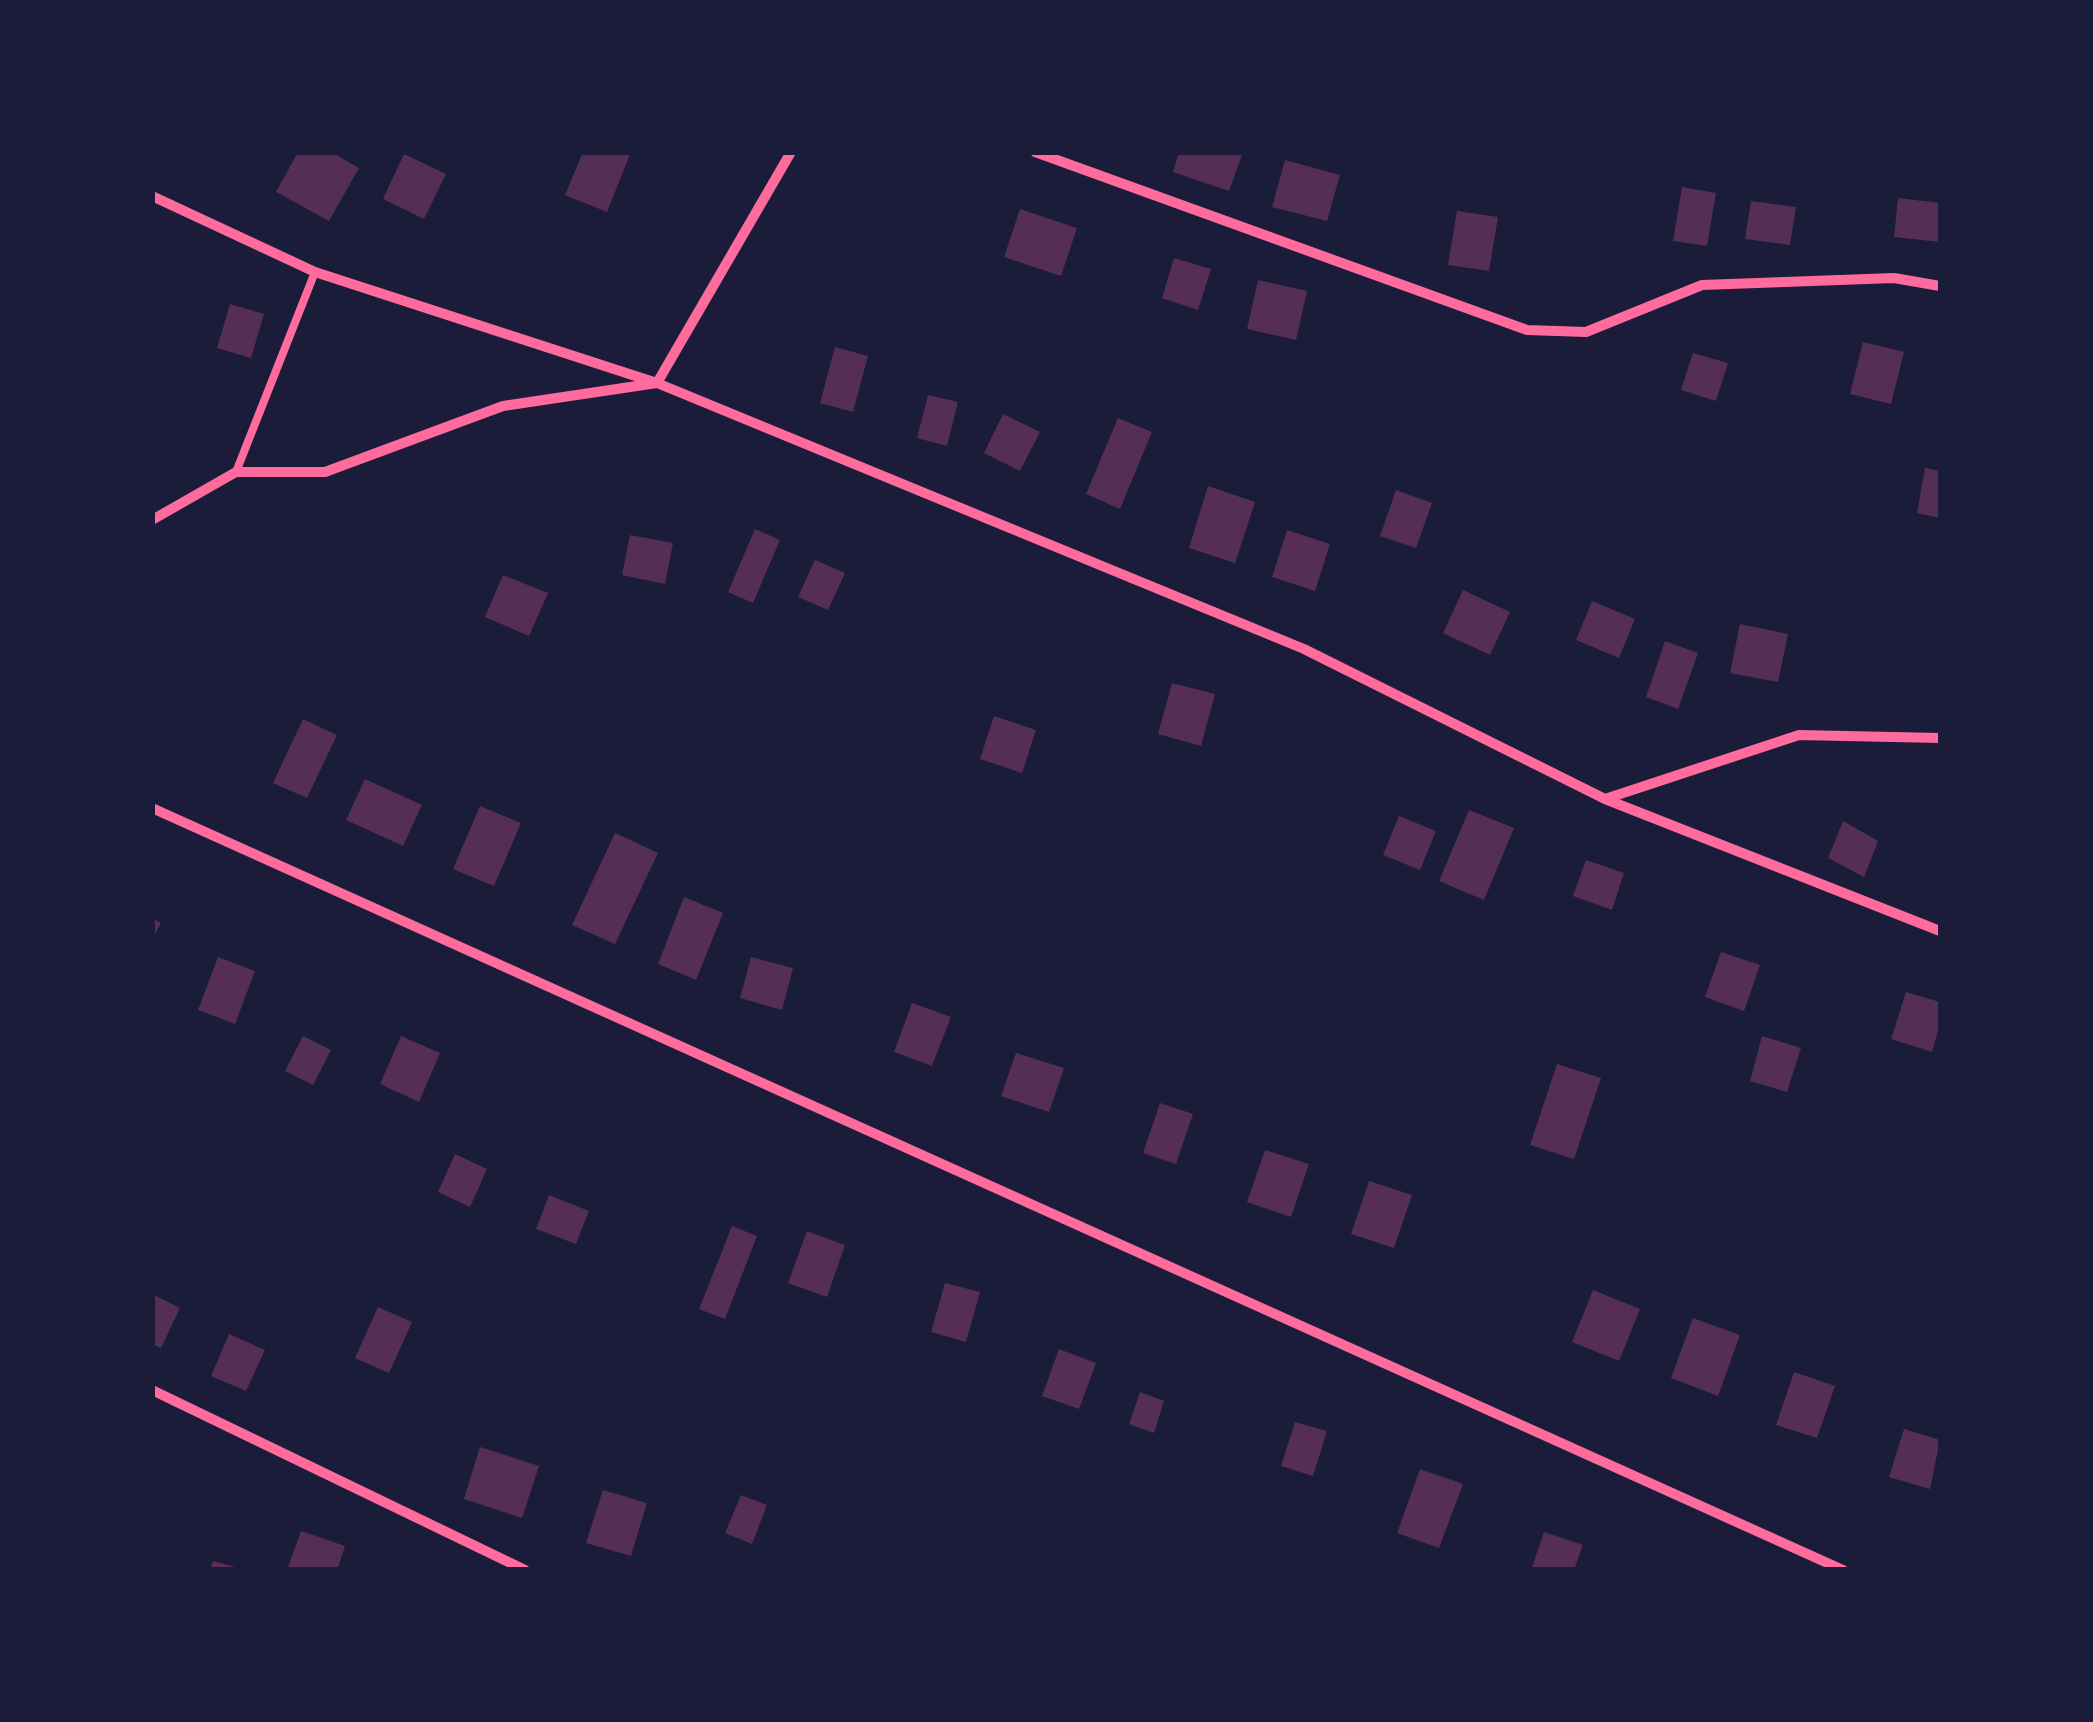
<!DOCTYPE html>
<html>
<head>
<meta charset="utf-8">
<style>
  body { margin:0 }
  #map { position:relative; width:2093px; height:1722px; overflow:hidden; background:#1b1b3a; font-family:"Nunito Sans",sans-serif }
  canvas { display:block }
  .frame { position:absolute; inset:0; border:155px solid #1b1b3a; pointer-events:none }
</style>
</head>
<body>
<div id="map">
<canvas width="2093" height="1722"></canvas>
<div class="frame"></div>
</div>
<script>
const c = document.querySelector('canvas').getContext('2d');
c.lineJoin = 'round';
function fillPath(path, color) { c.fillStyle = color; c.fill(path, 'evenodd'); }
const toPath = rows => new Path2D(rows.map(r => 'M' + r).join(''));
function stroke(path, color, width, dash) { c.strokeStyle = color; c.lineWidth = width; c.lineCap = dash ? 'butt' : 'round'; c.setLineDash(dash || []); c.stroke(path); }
fillPath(toPath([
  [298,152,331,152,359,168,329,221,276,192],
  [583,152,631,152,607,212,565,195],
  [1179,152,1243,152,1229,191,1173,172],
  [404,154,446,174,424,219,383,199],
  [1285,160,1340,175,1327,221,1272,207],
  [1682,187,1716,193,1707,246,1673,241],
  [1898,198,1940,203,1940,242,1894,237],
  [1751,201,1796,207,1790,245,1745,239],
  [1020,209,1077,228,1061,276,1004,257],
  [1457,211,1498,217,1489,271,1448,265],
  [1174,258,1211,269,1198,310,1162,298],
  [1258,280,1307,291,1296,340,1247,329],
  [230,304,264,314,251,358,217,348],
  [1863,342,1904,352,1891,404,1850,394],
  [835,347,868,356,853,412,820,403],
  [1693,353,1728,363,1716,401,1681,390],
  [928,395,958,402,947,446,917,438],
  [1003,414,1040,432,1020,471,984,453],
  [1118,418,1152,432,1120,509,1086,494],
  [1925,468,1940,471,1940,518,1917,513],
  [1208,486,1255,502,1235,563,1189,548],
  [1396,490,1432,503,1416,548,1380,536],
  [755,529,780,540,753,603,728,592],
  [1287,530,1330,544,1315,591,1272,577],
  [630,535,673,543,665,584,622,575],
  [815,560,845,573,828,610,798,597],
  [503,575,548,593,529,636,485,617],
  [1463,590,1510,612,1490,655,1443,633],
  [1592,601,1635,619,1619,658,1576,640],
  [1740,624,1788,634,1778,682,1730,673],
  [1665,641,1698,653,1678,709,1646,697],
  [1172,683,1215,694,1201,746,1158,734],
  [994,716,1036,730,1022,773,980,759],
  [303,719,337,735,307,798,273,783],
  [365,779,422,805,403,846,346,820],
  [480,806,521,823,494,886,453,869],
  [1469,810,1514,828,1484,900,1439,881],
  [1399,816,1436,831,1420,870,1383,855],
  [1843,821,1878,841,1864,877,1828,858],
  [615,833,658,853,615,944,572,925],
  [1586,860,1624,873,1612,910,1573,896],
  [684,897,723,913,696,980,658,964],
  [152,918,161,923,152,940],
  [1721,952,1760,965,1744,1011,1705,997],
  [218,957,255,971,235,1024,198,1010],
  [751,957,793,968,782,1010,740,998],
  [1906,992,1940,1002,1940,1024,1932,1052,1891,1039],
  [912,1003,951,1017,932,1066,894,1052],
  [303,1036,331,1050,313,1085,285,1071],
  [401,1036,440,1053,419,1102,380,1084],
  [1762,1036,1801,1048,1787,1092,1750,1081],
  [1016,1053,1064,1068,1049,1112,1001,1096],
  [1557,1064,1601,1078,1574,1159,1530,1145],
  [1160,1103,1193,1114,1176,1164,1143,1153],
  [1265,1150,1309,1164,1291,1217,1247,1202],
  [455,1154,487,1169,470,1207,438,1192],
  [1369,1181,1412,1195,1394,1248,1351,1234],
  [549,1195,589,1211,576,1244,536,1229],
  [732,1226,757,1236,725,1319,699,1309],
  [807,1231,845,1245,827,1297,788,1283],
  [945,1283,980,1292,966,1342,931,1332],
  [1593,1290,1640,1309,1619,1361,1572,1342],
  [152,1294,180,1308,161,1348,152,1344],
  [378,1307,412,1322,389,1373,355,1358],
  [1693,1318,1740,1335,1718,1396,1671,1378],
  [229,1334,265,1350,246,1391,211,1376],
  [1059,1349,1096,1363,1079,1409,1042,1396],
  [1794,1372,1835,1386,1817,1438,1776,1425],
  [1140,1392,1164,1401,1154,1433,1129,1424],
  [1295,1422,1327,1431,1313,1476,1281,1466],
  [1904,1429,1940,1440,1930,1489,1889,1477],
  [480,1447,539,1466,522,1518,464,1499],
  [1420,1469,1463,1484,1439,1548,1397,1533],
  [603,1490,647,1503,631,1556,586,1543],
  [741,1495,767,1505,752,1544,725,1533],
  [301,1531,345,1546,337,1570,287,1570],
  [1544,1532,1583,1545,1574,1570,1531,1570],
  [213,1561,239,1568,239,1570,210,1570]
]), '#542f53');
stroke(toPath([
  [236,472,315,272]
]), '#ff6b9d', 8);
stroke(toPath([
  [1035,152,1527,330,1586,332,1702,285,1894,278,1940,286],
  [152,196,315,272,657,383,1304,649,1605,799,1940,931],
  [152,520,236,472,325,472,503,406,657,383,791,152],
  [1605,799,1799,735,1940,738],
  [152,808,1843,1570],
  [152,1390,525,1570]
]), '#ff6b9d', 10);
</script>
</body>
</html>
